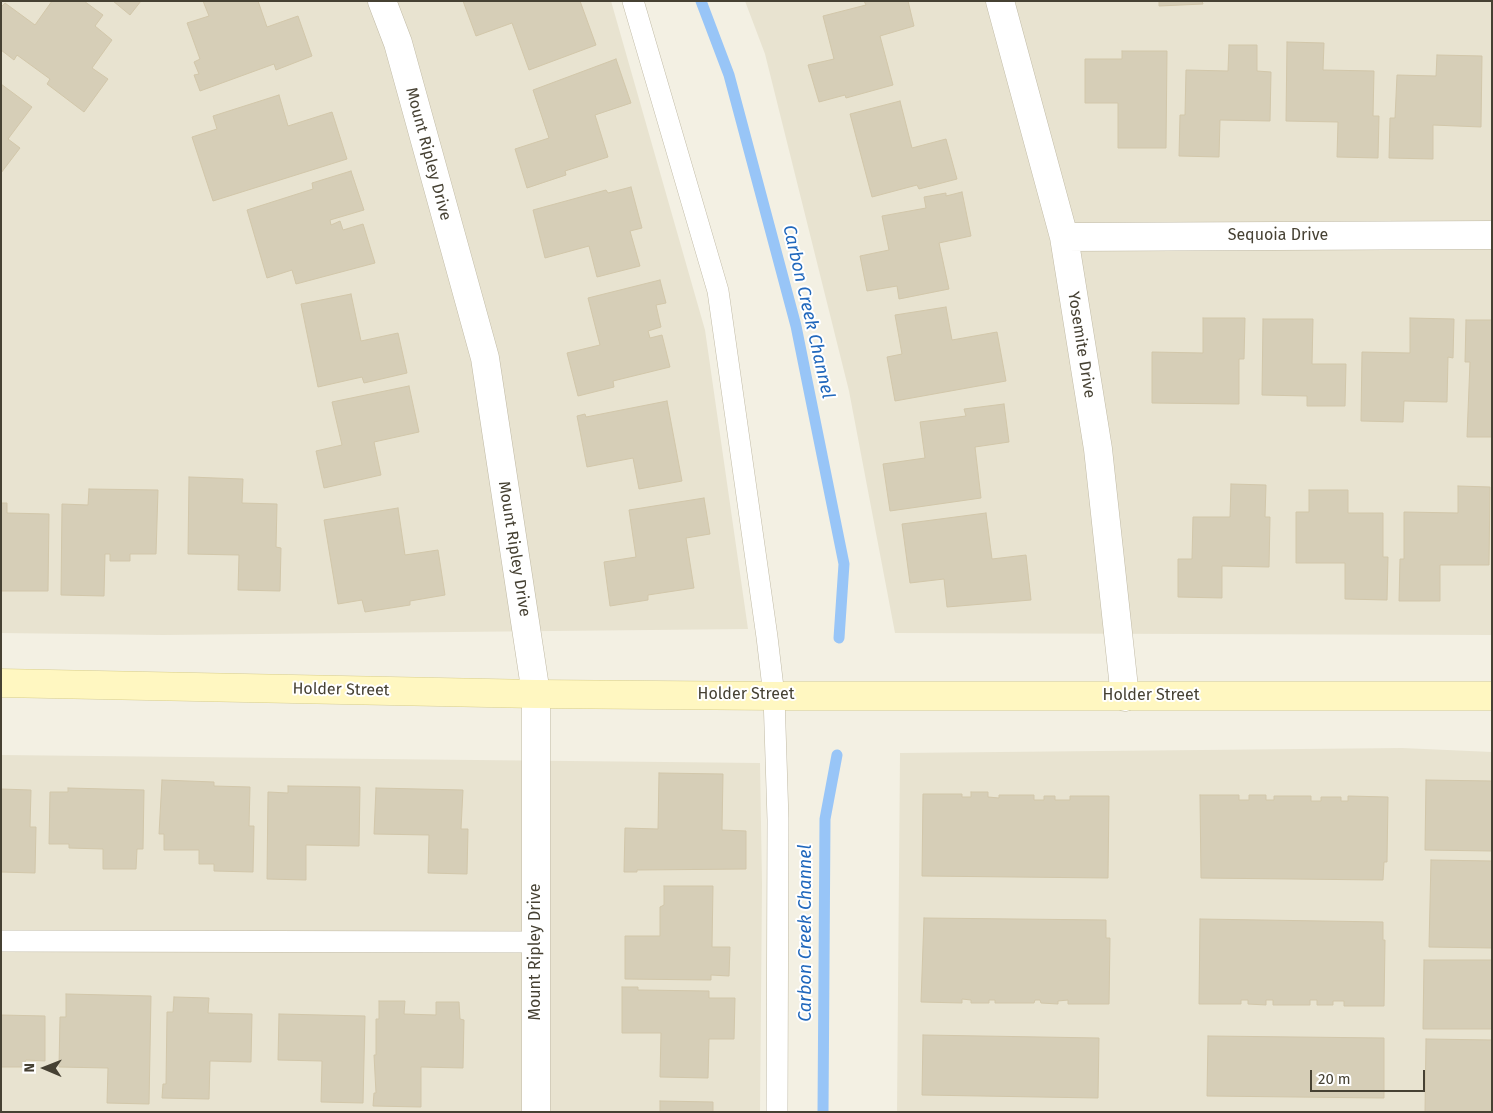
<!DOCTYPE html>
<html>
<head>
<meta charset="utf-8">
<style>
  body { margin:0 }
  #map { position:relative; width:1493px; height:1113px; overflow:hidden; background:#f3f0e3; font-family:"Fira Sans",sans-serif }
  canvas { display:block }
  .frame { position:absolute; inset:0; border:2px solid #464133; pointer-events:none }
  .north { position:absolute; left:20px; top:1043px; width:50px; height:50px; -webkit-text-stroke:4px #fff; paint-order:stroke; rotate:271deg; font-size:14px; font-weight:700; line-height:20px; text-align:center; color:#464133 }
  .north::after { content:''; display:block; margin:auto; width:18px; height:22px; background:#464133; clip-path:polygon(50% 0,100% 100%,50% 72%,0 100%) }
  .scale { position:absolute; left:1310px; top:1070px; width:115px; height:22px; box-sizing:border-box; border:2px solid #464133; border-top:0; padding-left:6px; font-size:15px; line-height:18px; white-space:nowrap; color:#464133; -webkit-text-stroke:4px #fff; paint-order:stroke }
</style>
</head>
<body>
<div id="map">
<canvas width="1493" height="1113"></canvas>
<div class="frame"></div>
<div class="north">N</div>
<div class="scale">20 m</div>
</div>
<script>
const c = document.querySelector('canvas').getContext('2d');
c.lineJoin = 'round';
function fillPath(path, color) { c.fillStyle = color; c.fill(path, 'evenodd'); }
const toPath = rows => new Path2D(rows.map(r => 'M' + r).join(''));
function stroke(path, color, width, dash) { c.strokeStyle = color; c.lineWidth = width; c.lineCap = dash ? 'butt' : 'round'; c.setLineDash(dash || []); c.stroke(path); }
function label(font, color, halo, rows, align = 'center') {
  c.font = font + ' "Fira Sans",sans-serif'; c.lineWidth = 4; c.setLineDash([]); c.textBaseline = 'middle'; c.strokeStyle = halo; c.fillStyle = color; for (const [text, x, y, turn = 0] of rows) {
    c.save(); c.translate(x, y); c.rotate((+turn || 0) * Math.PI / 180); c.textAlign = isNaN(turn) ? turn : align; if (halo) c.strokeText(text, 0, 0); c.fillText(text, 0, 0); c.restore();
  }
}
fillPath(toPath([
  [1,1,611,1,705,330,748,629,163,635,1,633],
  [745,1,1492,1,1492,635,895,633,849,391,765,54],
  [1402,748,1492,752,1492,1112,897,1112,900,753],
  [1,755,760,763,762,884,760,1112,1,1112]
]), '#e8e3d0');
stroke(toPath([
  [701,1,729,75,796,326,844,564,839,638],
  [823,1112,825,819,837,755]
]), '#98c5f7', 11);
const building = toPath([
  [52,1,84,1,103,15,95,26,112,40,92,68,108,79,84,112,47,84,50,79,17,55,14,60,1,50,1,7,5,3,35,25,52,1],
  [113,1,141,1,130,15,113,1],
  [203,1,258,1,267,27,298,16,312,56,276,70,274,64,200,91,194,75,199,74,194,62,200,59,187,23,209,16,203,1],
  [463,1,580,1,596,45,529,70,512,23,476,36,463,1],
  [864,1,908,1,914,26,880,36,893,85,846,98,845,95,819,102,808,65,834,59,823,16,866,5,864,1],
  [1159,1,1202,1,1203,4,1159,6,1159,1],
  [1287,42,1324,43,1323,70,1374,71,1373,116,1379,116,1378,158,1337,157,1338,122,1286,121,1287,42],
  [1229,45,1257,45,1257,71,1271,72,1270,121,1220,120,1219,157,1179,156,1180,115,1185,115,1186,70,1228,71,1229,45],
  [1122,51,1167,51,1166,148,1118,148,1118,103,1085,103,1085,59,1122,59,1122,51],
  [1437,55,1482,56,1481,127,1433,125,1433,159,1389,158,1390,118,1395,118,1397,75,1436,76,1437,55],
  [616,59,631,103,595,115,608,157,565,171,566,175,527,188,515,149,549,138,533,90,616,59],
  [1,84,32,107,8,139,20,148,1,173,1,84],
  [279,95,288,126,332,112,347,159,213,201,192,137,217,129,213,116,279,95],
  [900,101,912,148,946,139,957,179,919,189,917,185,872,197,850,114,900,101],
  [351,171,364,210,330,220,331,225,340,221,343,230,363,224,375,263,296,284,292,270,267,278,247,210,313,189,312,183,351,171],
  [631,187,642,228,630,231,640,266,597,277,589,246,545,258,533,210,606,190,608,193,631,187],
  [962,192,971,236,939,243,949,289,899,299,897,286,867,291,860,256,889,250,882,216,926,208,924,197,946,193,946,196,962,192],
  [660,280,666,303,656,305,661,327,648,331,650,338,662,335,670,367,613,381,614,387,578,396,567,353,600,345,588,298,660,280],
  [351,294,361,341,398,333,407,373,364,383,362,377,318,387,301,304,351,294],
  [946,307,952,340,997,332,1006,381,895,401,887,357,902,354,895,315,946,307],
  [1203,318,1245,318,1244,359,1239,359,1239,404,1152,403,1152,352,1203,353,1203,318],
  [1410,318,1454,319,1453,358,1448,357,1447,402,1404,401,1403,422,1361,421,1362,352,1410,353,1410,318],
  [1263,319,1313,319,1312,364,1346,364,1345,406,1307,406,1307,396,1262,395,1263,319],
  [1466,320,1492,320,1492,437,1467,437,1470,362,1465,362,1466,320],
  [409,386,419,432,374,442,381,475,324,488,316,451,342,445,332,402,409,386],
  [667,401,682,481,639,489,633,458,587,467,577,416,585,414,586,417,667,401],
  [1004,404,1009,442,975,447,981,498,890,511,883,464,925,458,920,422,966,416,964,409,1004,404],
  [189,477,243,479,242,503,277,504,276,547,281,548,280,591,238,590,239,555,188,554,189,477],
  [1231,484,1266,485,1265,517,1270,517,1269,567,1222,566,1222,598,1178,597,1178,559,1192,559,1193,517,1230,517,1231,484],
  [1458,486,1490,487,1489,565,1440,565,1440,601,1399,601,1400,559,1404,559,1404,512,1458,513,1458,486],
  [89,489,158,490,156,554,130,554,130,561,110,561,110,554,105,554,104,596,61,595,62,504,88,505,89,489],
  [1309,490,1348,490,1348,513,1383,513,1383,557,1388,557,1387,600,1345,599,1345,563,1296,563,1296,512,1309,512,1309,490],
  [704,498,710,534,686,538,694,588,648,595,648,600,610,606,604,562,636,557,629,510,704,498],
  [1,503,7,503,7,513,49,514,48,591,1,591,1,503],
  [398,508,405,555,438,550,445,595,410,601,410,605,365,612,362,600,338,604,324,520,398,508],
  [986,513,992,559,1026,555,1031,600,947,607,944,579,910,583,902,524,986,513],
  [659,773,723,774,722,830,746,831,746,869,637,870,637,872,624,872,625,828,658,829,659,773],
  [162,780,214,782,214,786,250,787,249,826,254,826,253,872,214,871,214,864,199,864,199,850,164,850,164,834,159,834,162,780],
  [1426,780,1492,781,1492,851,1425,850,1426,780],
  [288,786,360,787,359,846,306,845,306,880,267,879,268,792,288,793,288,786],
  [68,788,144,790,143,849,137,849,136,869,103,869,103,849,69,848,69,844,49,844,50,792,68,792,68,788],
  [376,788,463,790,461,829,468,829,467,874,428,873,429,835,374,834,376,788],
  [1,789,31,790,30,827,36,827,35,873,1,872,1,789],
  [971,792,988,792,988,797,999,798,999,795,1034,795,1034,800,1044,800,1044,796,1055,796,1055,800,1070,800,1070,796,1109,796,1108,878,922,876,923,794,962,794,962,797,971,797,971,792],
  [1200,795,1239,795,1239,800,1249,800,1249,795,1266,795,1266,800,1274,800,1274,796,1311,796,1311,801,1321,801,1321,797,1341,797,1341,801,1348,801,1348,796,1388,797,1387,862,1384,862,1383,880,1201,878,1200,795],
  [1431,860,1492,861,1492,948,1429,947,1431,860],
  [664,886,713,886,712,947,730,947,729,976,711,975,711,980,625,979,625,936,660,936,660,907,664,905,664,886],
  [924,918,1106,920,1106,938,1110,938,1109,1004,1068,1004,1068,1000,1058,1001,1058,1004,1041,1003,1040,1000,1035,1000,1034,1003,995,1003,995,1000,989,1000,989,1003,971,1003,971,1000,962,999,962,1003,921,1002,924,918],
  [1200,919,1383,922,1383,940,1385,940,1384,1006,1344,1006,1344,1001,1333,1001,1333,1005,1317,1005,1317,1000,1310,1000,1310,1005,1273,1005,1273,1000,1266,1000,1266,1005,1248,1004,1248,1000,1241,1000,1241,1004,1199,1004,1200,919],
  [1424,960,1492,960,1492,1029,1423,1029,1424,960],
  [622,987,638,987,638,990,709,991,709,998,735,998,734,1039,709,1039,708,1078,660,1077,661,1033,622,1033,622,987],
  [66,994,151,996,149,1104,107,1103,108,1068,59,1067,60,1017,66,1017,66,994],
  [174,997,209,998,208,1013,252,1014,251,1062,210,1061,209,1099,162,1098,163,1084,166,1084,167,1012,173,1012,174,997],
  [379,1001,405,1001,404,1014,436,1015,436,1002,459,1002,460,1019,464,1020,463,1068,421,1067,421,1107,373,1106,374,1093,376,1093,374,1055,376,1055,376,1019,379,1019,379,1001],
  [279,1014,365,1016,363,1103,321,1102,322,1061,278,1060,279,1014],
  [1,1015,45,1016,45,1061,26,1060,22,1067,1,1067,1,1015],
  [923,1035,1099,1038,1098,1098,922,1095,923,1035],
  [1208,1036,1384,1038,1384,1098,1207,1096,1208,1036],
  [1426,1039,1492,1040,1492,1112,1425,1112,1426,1039],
  [660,1101,713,1102,713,1112,660,1112,660,1101]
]);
fillPath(building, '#d6ceb7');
stroke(building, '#d2c7aa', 1);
const lane = toPath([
  [633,1,718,291,767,637,774,696,778,820,777,1112],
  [1,941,536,942]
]);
const street = toPath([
  [382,1,398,43,485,358,536,694,536,1112],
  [1000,1,1064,237,1098,449,1125,697],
  [1064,237,1492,235]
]);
const secondary = toPath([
  [1,683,536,694,774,696,1492,696]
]);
stroke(lane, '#c0baa5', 22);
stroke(street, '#c0baa5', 29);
stroke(secondary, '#d8ce8d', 29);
stroke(lane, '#fff', 21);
stroke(street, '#fff', 28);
stroke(secondary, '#fff7c1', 28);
label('16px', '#464133', '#fff', [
  ["Mount Ripley Drive",428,154,75],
  ["Sequoia Drive",1278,236],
  ["Yosemite Drive",1081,345,81],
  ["Mount Ripley Drive",514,549,81],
  ["Holder Street",341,690,1],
  ["Holder Street",746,695],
  ["Holder Street",1151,696],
  ["Mount Ripley Drive",536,952,-90]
]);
label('italic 18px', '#2168bc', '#fff', [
  ["Carbon Creek Channel",808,312,77],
  ["Carbon Creek Channel",806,933,-90]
]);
</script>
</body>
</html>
